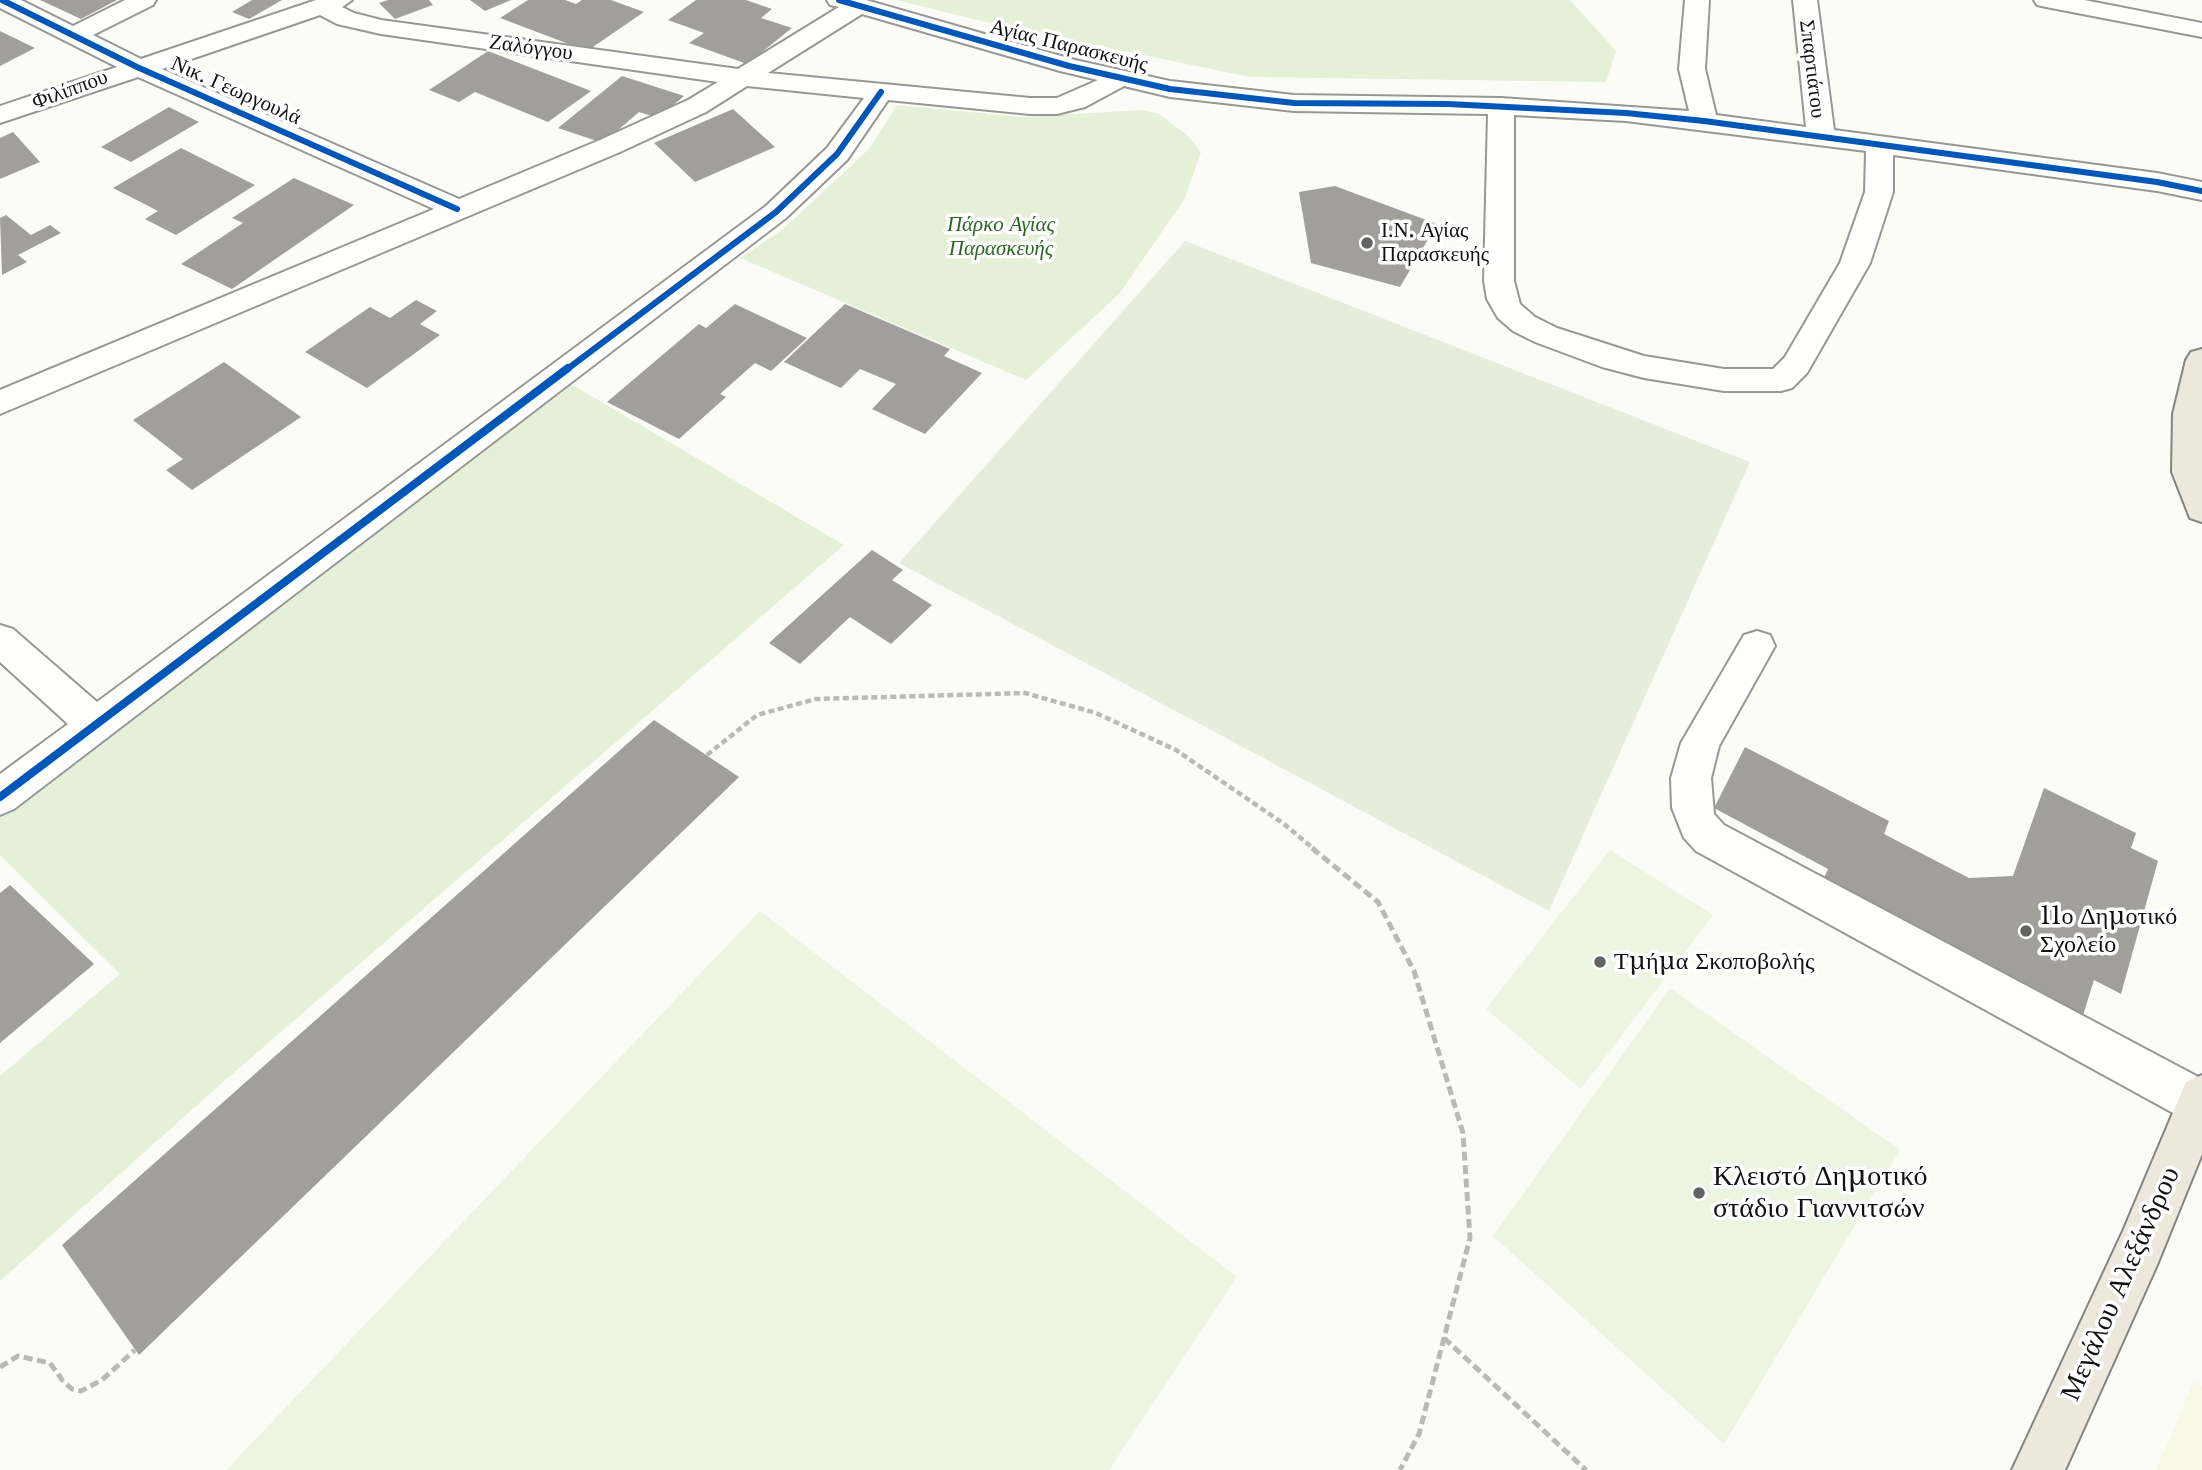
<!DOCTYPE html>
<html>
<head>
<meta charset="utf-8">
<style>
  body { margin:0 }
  canvas { display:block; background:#fcfcf7 }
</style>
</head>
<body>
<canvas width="2202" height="1470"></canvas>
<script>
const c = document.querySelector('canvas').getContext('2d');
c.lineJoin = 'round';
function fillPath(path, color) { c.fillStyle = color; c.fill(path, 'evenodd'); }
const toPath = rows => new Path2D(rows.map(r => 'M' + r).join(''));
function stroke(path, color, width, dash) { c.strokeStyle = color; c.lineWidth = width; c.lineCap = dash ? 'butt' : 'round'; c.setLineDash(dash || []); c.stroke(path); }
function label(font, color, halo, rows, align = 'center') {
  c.font = font + ' "Libre Baskerville",serif'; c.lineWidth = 7; c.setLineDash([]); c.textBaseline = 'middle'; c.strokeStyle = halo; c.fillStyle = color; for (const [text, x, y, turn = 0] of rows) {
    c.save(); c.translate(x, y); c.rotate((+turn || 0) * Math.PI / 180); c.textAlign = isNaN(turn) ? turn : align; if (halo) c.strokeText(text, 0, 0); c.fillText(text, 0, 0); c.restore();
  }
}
fillPath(toPath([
  [2194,1381,2202,1386,2202,1470,2156,1470]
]), '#f7f8e5');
fillPath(toPath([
  [897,0,1570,0,1616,51,1606,82,1250,77,998,25],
  [897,105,1023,117,1142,110,1159,114,1187,135,1201,152,1185,198,1120,293,1026,380,740,258,782,230,869,149],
  [571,384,844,545,223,1082,0,1281,0,1076,120,974,0,855,0,815]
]), '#e4f1d8');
fillPath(toPath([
  [1185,241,1750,462,1549,911,899,563]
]), '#e7eddc');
fillPath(toPath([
  [1610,850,1713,915,1581,1089,1486,1009],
  [760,911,1237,1277,1109,1470,226,1470],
  [1670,988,1900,1150,1724,1444,1493,1236]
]), '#edf5e2');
fillPath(toPath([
  [40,0,117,0,81,19],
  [252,0,282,0,249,19,232,12],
  [388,0,429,0,433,5,395,19,379,3],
  [470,0,511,0,485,11],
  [528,0,565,0,576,4,582,0,611,0,644,12,587,51,500,18],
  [696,0,746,0,772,9,761,18,792,28,747,64,689,43,704,33,668,20],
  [0,31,35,48,0,66],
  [488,51,591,91,548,122,475,92,459,102,429,90],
  [622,76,684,96,658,118,639,112,603,143,558,128],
  [169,107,199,122,131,162,101,147],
  [733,109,775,147,695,182,654,143],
  [13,132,40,162,0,179,0,138],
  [181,148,255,185,176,235,145,219,158,211,113,188],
  [294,178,354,205,232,289,181,264,243,223,232,218],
  [1335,186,1437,224,1400,287,1311,263,1299,192],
  [6,215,31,235,50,225,61,233,18,255,27,262,2,275,0,218],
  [416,300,437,311,420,324,440,335,367,388,305,352,370,307,390,318],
  [735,304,807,338,771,371,755,363,720,394,726,397,679,439,607,402,699,324,706,328],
  [845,304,950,349,944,356,982,373,925,434,872,409,896,384,860,369,841,388,784,362],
  [224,362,301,417,192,490,166,470,183,459,133,420],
  [872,550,903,570,892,580,932,605,891,644,850,617,800,664,769,643],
  [654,720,739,777,139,1355,62,1245],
  [1745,747,1889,821,1884,834,1969,878,2013,876,2044,788,2136,833,2131,848,2158,861,2121,994,2094,980,2081,1022,1822,882,1828,869,1714,808],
  [10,885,94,964,0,1043,0,893]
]), '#a09f9c');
const minor = toPath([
  [0,0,21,0,73,26,125,0,156,0,153,5,93,35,141,59,316,0,352,0,342,7,354,13,381,20,738,69,839,7,830,5,827,0,866,0,1075,60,1170,81,1294,95,1501,98,1689,111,1679,69,1685,0,1709,0,1705,69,1716,115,1806,127,1793,0,1817,0,1834,130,2157,173,2202,182,2202,200,2157,191,1893,155,1893,192,1870,263,1807,373,1792,388,1781,391,1724,391,1644,378,1602,367,1535,342,1513,331,1498,318,1487,299,1484,281,1488,114,1294,111,1170,97,1124,86,1085,107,1057,114,1030,114,888,100,847,160,786,218,14,809,0,815,0,774,68,724,0,662,0,625,13,629,97,702,766,206,827,148,864,98,747,86,706,112,620,152,0,414,0,390,434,209,138,77,0,123,0,106,117,67,0,8,0,0],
  [862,14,1060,71,1098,80,1057,98,1030,98,768,73,862,14],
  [320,15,337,24,381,34,718,82,688,100,600,140,459,199,162,69,320,15],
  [1514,115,1626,121,1866,151,1865,192,1840,263,1785,357,1773,369,1724,369,1644,356,1557,328,1535,317,1520,304,1514,281,1514,115],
  [2034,0,2084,0,2202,23,2202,37,2046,7,2037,5,2034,0],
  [1757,631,1770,635,1775,646,1719,746,1711,778,1714,814,1724,825,2202,1079,2202,1125,2184,1119,1696,851,1684,838,1672,808,1671,778,1681,743,1744,635,1757,631]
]);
const major = toPath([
  [2202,349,2202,522,2190,518,2172,472,2173,414,2186,360,2191,352,2202,349],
  [2202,1075,2202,1154,2157,1265,2065,1470,2012,1470,2123,1231,2186,1082,2202,1075]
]);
stroke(minor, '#979795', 4);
stroke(major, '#848482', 4);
stroke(toPath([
  [707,755,757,715,816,699,1025,693,1096,713,1176,750,1284,824,1314,849]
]), '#b9b9b8', 4.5, [6, 3.5]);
stroke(toPath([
  [1312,848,1378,902,1414,971,1463,1133,1470,1238,1419,1434,1400,1470],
  [1444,1338,1586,1470],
  [0,1367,18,1356,50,1363,63,1381,72,1389,81,1391,102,1380,135,1350]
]), '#b9b9b8', 5, [9, 4.5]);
fillPath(minor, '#fffffe');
fillPath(major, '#ece9dc');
stroke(toPath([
  [2,0,137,67,457,209],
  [839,0,1069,66,1170,89,1294,103,1448,104,1626,113,1704,121,2157,182,2202,191],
  [566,370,776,212,837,154,881,92]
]), '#0057b8', 6);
stroke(toPath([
  [0,797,568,368]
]), '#0057b8', 8);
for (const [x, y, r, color] of [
  [1367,243,7,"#636362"],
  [2026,931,7,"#636362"],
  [1600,962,7,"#636362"],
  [1699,1193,7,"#636362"]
]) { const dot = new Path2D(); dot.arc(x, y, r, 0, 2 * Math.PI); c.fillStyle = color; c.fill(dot); stroke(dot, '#fff', 2.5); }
label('21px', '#111', '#fff', [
  ["Αγίας Παρασκευής",1069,46,14],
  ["Ζαλόγγου",531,48,8],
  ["Σπαρτιάτου",1812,69,83],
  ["Φιλίππου",70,90,-20],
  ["Νικ. Γεωργουλά",236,91,24]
]);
label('italic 21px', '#2a6524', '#fff', [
  ["Πάρκο Αγίας",1001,225],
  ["Παρασκευής",1001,249]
]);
label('21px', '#111', '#fff', [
  ["Ι.Ν. Αγίας",1381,231],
  ["Παρασκευής",1381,255]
], 'left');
label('24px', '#111', '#fff', [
  ["11ο Δημοτικό",2040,917],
  ["Σχολείο",2040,945],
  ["Τμήμα Σκοποβολής",1614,962]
], 'left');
label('28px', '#111', '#fff', [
  ["Κλειστό Δημοτικό",1713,1177],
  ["στάδιο Γιαννιτσών",1713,1209]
], 'left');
label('28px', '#111', '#fff', [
  ["Μεγάλου Αλεξάνδρου",2121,1284,-66]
]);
</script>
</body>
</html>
